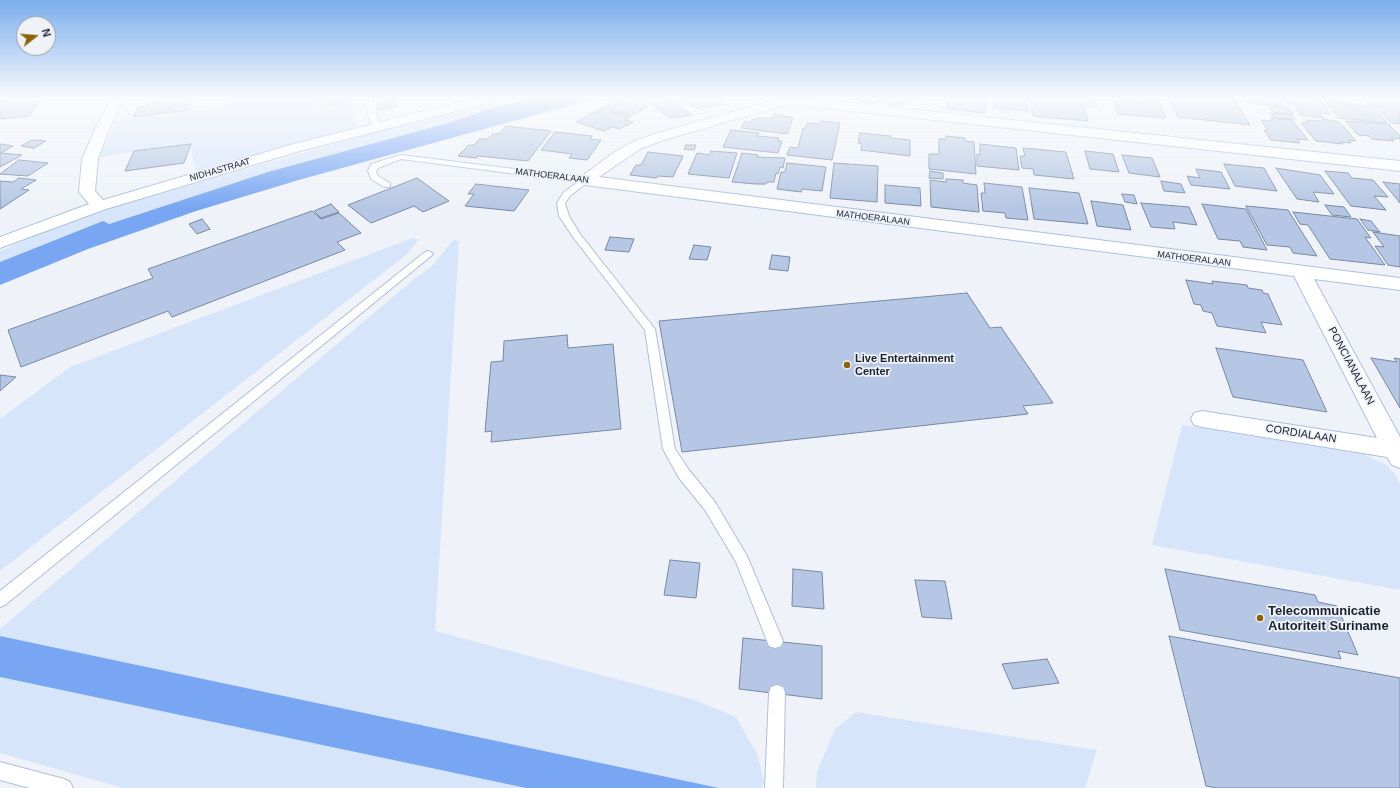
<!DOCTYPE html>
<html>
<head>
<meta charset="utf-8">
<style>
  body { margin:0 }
  #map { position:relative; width:1400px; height:788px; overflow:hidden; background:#eff3f9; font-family:Arial,sans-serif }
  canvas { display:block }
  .north { position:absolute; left:16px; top:16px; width:40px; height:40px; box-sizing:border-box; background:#eff3f9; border:1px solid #9ba0a8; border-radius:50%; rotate:73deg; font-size:11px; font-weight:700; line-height:16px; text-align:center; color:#1c232e }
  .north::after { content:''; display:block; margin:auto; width:14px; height:18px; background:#8b6304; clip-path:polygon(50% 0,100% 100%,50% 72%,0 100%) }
</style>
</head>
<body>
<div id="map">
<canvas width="1400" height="788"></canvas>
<div class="north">N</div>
</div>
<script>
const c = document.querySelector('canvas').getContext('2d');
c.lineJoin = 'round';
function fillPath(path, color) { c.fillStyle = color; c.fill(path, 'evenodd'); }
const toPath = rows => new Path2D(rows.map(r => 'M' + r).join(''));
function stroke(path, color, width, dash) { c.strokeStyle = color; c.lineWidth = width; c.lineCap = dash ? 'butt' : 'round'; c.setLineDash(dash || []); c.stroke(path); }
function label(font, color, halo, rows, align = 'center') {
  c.font = font + ' Arial,sans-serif'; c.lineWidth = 3.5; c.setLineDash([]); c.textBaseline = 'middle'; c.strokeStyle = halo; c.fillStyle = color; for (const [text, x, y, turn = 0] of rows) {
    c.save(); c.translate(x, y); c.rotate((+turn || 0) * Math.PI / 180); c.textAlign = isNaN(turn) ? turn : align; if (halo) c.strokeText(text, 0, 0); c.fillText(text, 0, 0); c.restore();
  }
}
fillPath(toPath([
  [229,98,319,98,318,106,352,101,357,128,196,172,190,144,145,149,98,158,116,121,219,108],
  [507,98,534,98,494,107,448,123,268,172,108,224,103,221,0,262,0,251,39,234,118,206,396,126],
  [413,238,418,240,406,255,0,571,0,419,70,367],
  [454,239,459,242,435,631,692,699,736,717,758,756,764,781,761,788,719,788,0,636,0,629,414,279,431,267],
  [1182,425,1363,454,1387,465,1395,474,1400,484,1400,590,1152,545],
  [0,677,526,788,123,788,0,753],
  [856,712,1097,750,1085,788,816,788,817,772,835,729]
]), '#d7e5fb');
fillPath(toPath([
  [534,98,597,98,302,179,196,211,88,249,0,285,0,262,103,221,109,224,268,172,448,123,494,107],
  [0,636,719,788,526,788,0,677]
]), '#79a6f3');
const building = toPath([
  [22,98,41,98,29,116,0,119,0,100,22,98],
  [158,98,193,98,189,110,134,117,137,108,157,101,158,98],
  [324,98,350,98,350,100,324,105,324,98],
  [630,98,636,98,648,106,631,116,605,107,613,102,630,98],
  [643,98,665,98,672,103,674,102,692,115,670,118,643,98],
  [680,98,719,98,723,100,720,101,724,104,706,108,703,106,696,108,680,98],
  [855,98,923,98,892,106,883,101,868,105,855,98],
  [948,98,985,98,985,113,947,109,948,98],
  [993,98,1026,98,1028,111,994,108,993,98],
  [1029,98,1094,99,1097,107,1084,106,1088,121,1033,116,1029,98],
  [1142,98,1157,98,1159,102,1143,100,1142,98],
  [1168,98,1233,98,1250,125,1178,117,1168,98],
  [1244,98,1278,98,1285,107,1248,103,1244,98],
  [1283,98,1319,99,1330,114,1320,113,1324,118,1301,115,1294,104,1286,103,1283,98],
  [1364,98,1400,98,1400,124,1391,123,1376,106,1371,106,1364,98],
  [1113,100,1160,104,1166,118,1118,114,1113,100],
  [395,101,396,107,379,110,378,103,395,101],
  [1325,101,1373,107,1387,123,1339,118,1325,101],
  [1269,106,1289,108,1293,114,1273,112,1269,106],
  [602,108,630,117,625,120,633,122,620,129,612,127,604,131,576,122,602,108],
  [1271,113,1292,115,1295,119,1274,118,1271,113],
  [774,114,793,118,787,134,741,128,744,122,751,122,752,119,756,120,757,118,773,118,774,114],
  [1271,118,1292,120,1308,140,1297,139,1300,143,1271,140,1264,130,1268,130,1261,120,1273,121,1271,118],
  [1322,119,1339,122,1356,141,1349,140,1351,143,1341,142,1343,144,1316,141,1301,123,1309,123,1306,120,1324,121,1322,119],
  [821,121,840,123,832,160,787,155,790,147,798,148,803,128,806,128,807,123,820,124,821,121],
  [1346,121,1388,124,1400,136,1400,139,1391,138,1394,141,1372,139,1369,136,1358,135,1346,121],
  [506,126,551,131,528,161,478,156,476,158,458,156,469,145,474,145,480,139,488,139,493,134,499,134,506,126],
  [731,130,759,133,757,136,779,138,778,141,782,141,778,153,723,147,731,130],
  [555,132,592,136,590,139,601,140,587,160,569,158,572,154,541,150,555,132],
  [860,133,891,136,890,138,910,140,910,156,861,150,862,144,858,143,860,133],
  [946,136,965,138,965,141,974,142,976,174,929,169,929,154,939,154,939,139,946,139,946,136],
  [32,140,46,141,34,148,21,146,32,140],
  [0,144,13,146,1,153,22,155,0,167,0,144],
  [191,144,184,163,125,171,134,151,191,144],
  [980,144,1016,148,1019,170,977,166,977,154,980,155,980,144],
  [686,145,696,145,694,150,684,149,686,145],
  [1023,148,1066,152,1074,179,1034,175,1033,169,1022,168,1020,156,1025,156,1023,148],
  [711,151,737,153,729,178,688,174,697,153,709,155,711,151],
  [1085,151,1113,154,1119,172,1090,169,1085,151],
  [648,152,683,156,673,177,658,176,656,178,630,175,636,165,641,165,648,152],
  [742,153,758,155,757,157,785,158,783,168,780,167,778,174,776,173,774,182,767,182,766,184,756,184,732,182,742,153],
  [1122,155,1152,158,1160,177,1129,173,1122,155],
  [19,160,48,163,28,176,0,174,19,160],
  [787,163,826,167,822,191,802,189,801,192,777,189,781,172,785,172,787,163],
  [834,163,878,166,877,202,830,198,834,163],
  [1224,164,1264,168,1277,191,1235,186,1224,164],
  [1276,168,1320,175,1334,194,1313,192,1319,202,1297,199,1276,168],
  [1196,169,1221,172,1230,189,1191,185,1187,176,1200,178,1196,169],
  [930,171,943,173,943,179,929,178,930,171],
  [1325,171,1348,173,1352,178,1373,180,1388,197,1374,196,1386,210,1351,206,1325,171],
  [19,178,36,180,21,189,29,190,0,209,0,181,13,182,19,178],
  [417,178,449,201,423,212,414,206,371,223,348,205,417,178],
  [946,179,963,180,963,183,977,185,979,212,931,207,930,180,946,182,946,179],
  [1161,181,1181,184,1185,193,1164,191,1161,181],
  [1383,182,1400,184,1400,203,1383,182],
  [984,183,1022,187,1028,220,1006,218,1005,213,983,211,981,193,985,193,984,183],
  [476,184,529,190,514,211,465,206,474,194,468,194,476,184],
  [885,185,920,188,921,206,885,203,885,185],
  [1029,188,1079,193,1088,224,1034,219,1029,188],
  [1122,194,1134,195,1137,204,1125,202,1122,194],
  [1091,201,1123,205,1131,230,1097,226,1091,201],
  [1141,203,1189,207,1197,225,1173,222,1175,229,1151,227,1141,203],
  [331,204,339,212,321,218,314,211,331,204],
  [1202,204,1246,209,1267,250,1243,247,1240,241,1218,239,1202,204],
  [1325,205,1344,207,1351,217,1332,215,1325,205],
  [1246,206,1288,210,1317,256,1293,253,1290,247,1267,245,1246,206],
  [312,211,321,219,339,213,361,233,337,242,345,250,172,317,168,311,21,367,8,330,153,278,148,269,312,211],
  [1293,212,1357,219,1371,238,1365,237,1385,265,1330,259,1308,225,1300,224,1293,212],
  [202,219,210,229,197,234,189,224,202,219],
  [1360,219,1371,221,1380,232,1368,230,1360,219],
  [1373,232,1400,236,1400,267,1388,265,1375,246,1384,247,1373,232],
  [610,237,634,239,629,252,605,250,610,237],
  [694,245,711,247,707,260,689,259,694,245],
  [772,255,790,257,788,271,769,269,772,255],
  [1186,280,1213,284,1212,281,1247,285,1248,288,1262,290,1263,293,1268,294,1282,325,1261,322,1266,333,1217,326,1212,313,1203,311,1201,305,1194,304,1186,280],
  [967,293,990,328,1001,327,1053,403,1023,406,1028,414,682,452,659,321,967,293],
  [567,335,568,348,613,344,621,429,491,442,492,431,485,432,491,362,503,361,504,341,567,335],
  [1216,348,1303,360,1327,412,1233,397,1216,348],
  [1371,358,1397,362,1394,358,1400,359,1400,408,1371,358],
  [0,375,16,377,0,391,0,375],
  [670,560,700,563,696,598,664,595,670,560],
  [793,569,822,572,824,609,792,606,793,569],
  [1165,569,1315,595,1318,602,1337,606,1358,655,1338,651,1341,659,1180,630,1165,569],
  [915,580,945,581,952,619,922,617,915,580],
  [1169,636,1400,678,1400,788,1217,788,1206,786,1169,636],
  [743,638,822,646,822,699,739,689,743,638],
  [1047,659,1059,683,1013,689,1002,664,1047,659]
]);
fillPath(building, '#b5c7e4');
stroke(building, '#7888a3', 1);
const service = toPath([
  [369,98,376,98,376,115,381,127,380,129,374,129,368,115,369,98],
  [401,155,588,178,588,182,570,196,565,203,569,216,580,234,655,329,675,449,689,470,715,502,747,556,783,641,781,646,775,648,769,646,736,562,705,510,679,478,663,449,645,330,573,237,559,216,557,203,564,192,578,182,401,159,378,168,376,171,378,176,390,183,390,187,384,187,371,179,368,171,371,164,401,155],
  [428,251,431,252,433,254,431,256,5,605,0,607,0,591,425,252,428,251],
  [777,685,783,687,785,693,783,788,765,788,769,693,771,687,777,685],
  [0,762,64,779,70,782,73,788,30,788,0,780,0,762]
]);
const minor = toPath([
  [112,98,125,98,109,129,98,159,95,191,103,200,290,145,476,98,498,98,496,101,300,151,106,209,0,248,0,237,89,204,79,192,82,159,95,129,112,98],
  [782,98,804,98,1400,161,1400,171,789,104,664,140,640,149,599,177,1400,278,1400,290,1314,279,1400,437,1400,468,1392,465,1387,457,1202,427,1194,425,1191,419,1194,413,1202,411,1377,438,1294,276,585,185,579,183,577,180,613,153,630,143,654,134,782,98]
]);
stroke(service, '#aebfdd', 2);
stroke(minor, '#aebfdd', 2);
fillPath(service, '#fff');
fillPath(minor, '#fff');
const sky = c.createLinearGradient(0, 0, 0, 208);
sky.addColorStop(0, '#7baeec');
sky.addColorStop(0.47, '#f8fafc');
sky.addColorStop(1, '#f8fafc00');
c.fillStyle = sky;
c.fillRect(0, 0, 1400, 208);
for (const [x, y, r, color] of [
  [847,365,4,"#8b6304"],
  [1260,618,4,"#8b6304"]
]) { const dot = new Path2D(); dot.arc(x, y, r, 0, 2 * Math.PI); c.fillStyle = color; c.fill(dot); stroke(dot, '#eff3f9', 1.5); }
label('9px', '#1c232e', '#eff3f9', [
  ["NIDHASTRAAT",220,170,-16],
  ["MATHOERALAAN",552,176,7],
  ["MATHOERALAAN",873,218,7],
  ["MATHOERALAAN",1194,259,7]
]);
label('bold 11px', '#1c232e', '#eff3f9', [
  ["Live Entertainment",855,359],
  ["Center",855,372]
], 'left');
label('11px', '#1c232e', '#eff3f9', [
  ["PONCIANALAAN",1351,366,62],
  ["CORDIALAAN",1301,434,9]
]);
label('bold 13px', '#1c232e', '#eff3f9', [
  ["Telecommunicatie",1268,611],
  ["Autoriteit Suriname",1268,626]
], 'left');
</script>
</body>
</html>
